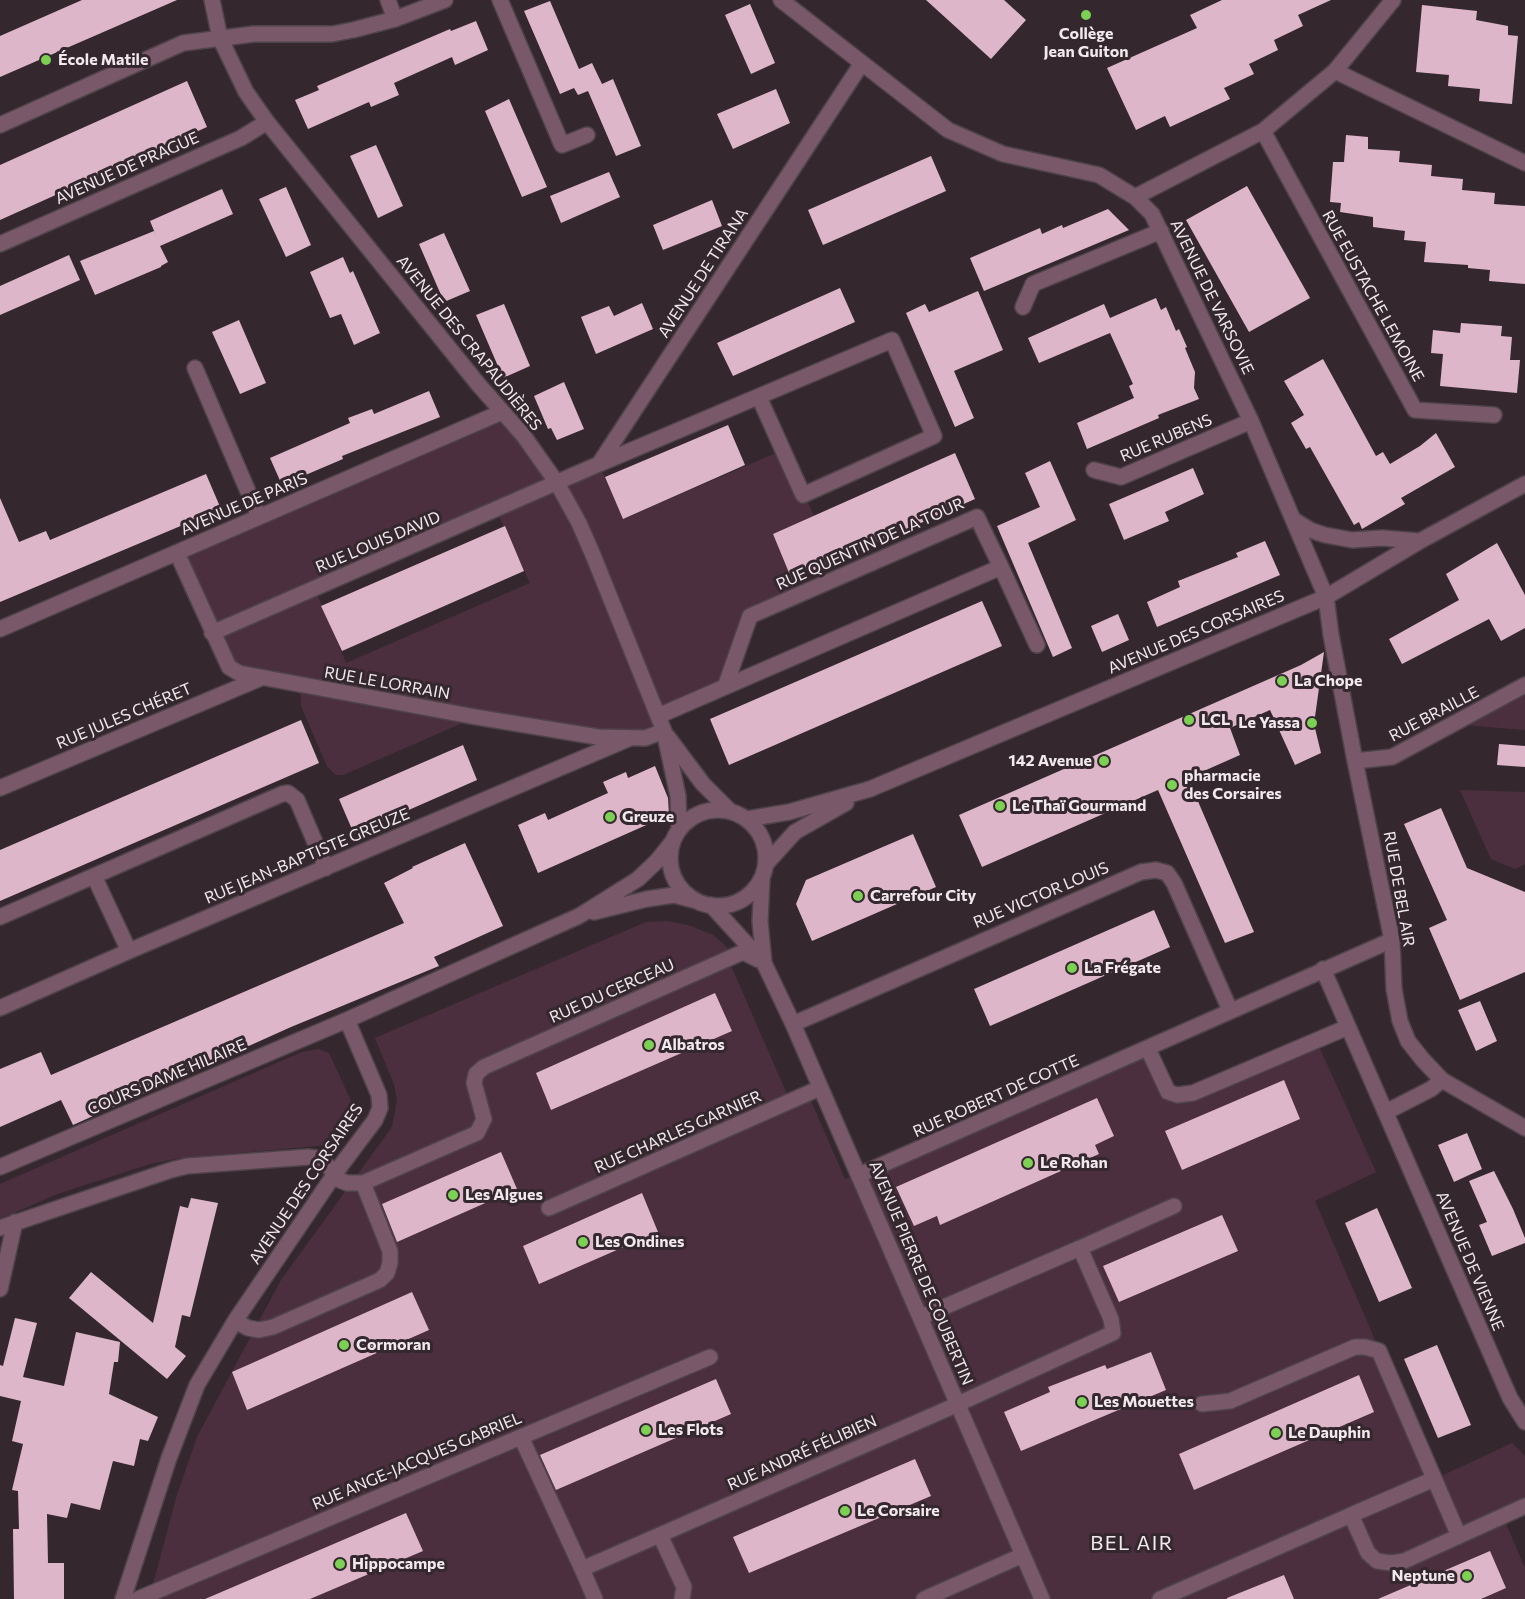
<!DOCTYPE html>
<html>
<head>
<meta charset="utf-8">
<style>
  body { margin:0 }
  canvas { display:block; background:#34282e }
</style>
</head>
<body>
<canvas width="1525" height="1599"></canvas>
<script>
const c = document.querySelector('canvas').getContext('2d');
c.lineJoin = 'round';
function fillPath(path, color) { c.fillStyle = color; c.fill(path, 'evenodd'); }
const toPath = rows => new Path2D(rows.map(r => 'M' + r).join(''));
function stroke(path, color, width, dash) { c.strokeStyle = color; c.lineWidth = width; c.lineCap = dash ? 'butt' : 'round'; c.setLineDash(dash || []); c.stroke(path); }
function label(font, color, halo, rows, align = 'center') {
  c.font = font + ' Commissioner,sans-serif'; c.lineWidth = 6; c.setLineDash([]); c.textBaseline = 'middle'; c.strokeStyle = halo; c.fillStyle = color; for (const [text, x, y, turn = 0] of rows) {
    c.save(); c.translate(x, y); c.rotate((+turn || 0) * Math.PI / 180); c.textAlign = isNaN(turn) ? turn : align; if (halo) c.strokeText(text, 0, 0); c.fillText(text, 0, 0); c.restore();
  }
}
fillPath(toPath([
  [502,412,557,483,599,464,623,519,783,450,814,516,773,534,799,595,750,616,725,687,659,716,664,731,645,738,476,717,343,775,336,775,327,766,301,706,300,685,239,673,177,553],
  [496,510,530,583,346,663,315,589],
  [1525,685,1525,730,1454,724],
  [1460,790,1525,792,1525,864,1515,869,1491,859],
  [668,921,691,926,713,935,727,947,728,959,790,1101,808,1094,845,1179,868,1171,1148,1049,1177,1095,1316,1040,1376,1172,1315,1201,1435,1479,1512,1443,1525,1456,1525,1506,1503,1517,1525,1568,1525,1599,149,1599,177,1495,197,1437,281,1280,392,1127,397,1100,394,1084,375,1038,646,922],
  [319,1049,329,1053,351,1101,326,1145,174,1159,150,1164,57,1194,0,1219,0,1184,302,1052]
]), '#4c2f3e');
fillPath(toPath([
  [82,0,177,0,0,77,0,36],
  [926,0,1004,0,1026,20,991,59],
  [1222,0,1331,0,1298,15,1303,26,1274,40,1278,50,1249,64,1254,74,1224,88,1230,99,1170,127,1165,116,1136,130,1107,68,1197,28,1190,15],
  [550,1,579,69,592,63,602,84,613,79,641,146,616,156,588,91,578,95,574,88,560,94,524,11],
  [750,4,775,63,751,74,725,15],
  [1422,5,1477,11,1476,20,1508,26,1508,35,1518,36,1512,104,1479,101,1480,89,1448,86,1449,75,1416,72],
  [476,21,488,50,455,65,452,57,394,83,399,95,371,107,369,102,308,129,295,100,319,90,317,86,450,29,451,31],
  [187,81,207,127,0,220,0,165],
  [776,89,790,123,733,149,717,114],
  [509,99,547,187,522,197,485,111],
  [1346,135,1368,137,1368,149,1400,151,1399,162,1432,165,1431,176,1463,179,1462,190,1495,193,1494,204,1525,206,1525,284,1489,281,1490,270,1468,268,1468,265,1424,262,1426,242,1404,240,1405,231,1373,227,1373,217,1340,212,1341,203,1330,202,1333,162,1344,162],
  [376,145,403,206,378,218,350,156],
  [931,156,946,191,823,245,808,210],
  [609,172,620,197,561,223,550,196],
  [1247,186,1310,298,1249,332,1186,220],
  [286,187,311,245,286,257,259,199],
  [222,189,233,214,160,246,168,262,161,266,161,267,95,295,80,261,154,231,157,238,150,221],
  [712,200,722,226,663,250,653,225],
  [1108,209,1129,230,984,291,970,258,1040,228,1042,234,1062,225,1063,228],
  [444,233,470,291,444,302,419,244],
  [69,255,80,280,0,315,0,286],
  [343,257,350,273,353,271,380,333,354,345,341,314,330,318,310,272],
  [840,288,855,322,733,376,717,343],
  [978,291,1003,350,954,371,974,418,955,427,906,313,925,304,929,312],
  [1156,298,1161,310,1166,307,1176,331,1179,329,1187,347,1185,348,1195,372,1194,388,1199,399,1158,415,1159,418,1087,449,1077,423,1134,398,1129,386,1133,384,1110,333,1039,363,1028,338,1104,304,1110,318],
  [642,303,653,329,596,354,581,317,609,306,614,316],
  [504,304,530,366,503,378,476,315],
  [239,320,266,383,240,394,212,332],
  [1461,323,1502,326,1501,336,1512,337,1510,360,1520,360,1517,393,1440,386,1443,354,1431,353,1433,330,1460,333],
  [1323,359,1376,456,1383,452,1390,464,1420,446,1436,433,1455,467,1401,498,1405,504,1362,529,1359,522,1354,525,1310,447,1306,449,1291,423,1304,415,1284,381],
  [564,382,584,429,557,440,551,428,548,429,534,396],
  [429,391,440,417,342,456,343,459,282,485,270,458,350,423,348,418,372,409,374,414],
  [728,425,745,465,623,519,605,477],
  [955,453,975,499,792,580,773,534],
  [1050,461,1076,520,1028,543,1072,648,1053,657,997,526,1040,507,1025,473],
  [1193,468,1204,494,1165,512,1169,521,1124,540,1109,504],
  [206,474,221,509,0,602,0,498,19,542,46,531,50,540],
  [505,526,524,571,342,651,321,606],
  [1265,541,1280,575,1157,627,1147,602,1180,587,1178,581,1238,557,1236,553],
  [1497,543,1525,595,1525,628,1501,641,1489,619,1402,664,1389,639,1459,600,1446,574],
  [982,601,1002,646,729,765,710,719],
  [1118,614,1129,640,1102,652,1091,626],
  [1324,652,1314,724,1321,753,1295,765,1270,710,1230,728,1240,755,1188,778,1254,932,1225,943,1158,790,982,867,959,815,1301,665],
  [301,720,319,763,0,901,0,850],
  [1499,744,1525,746,1525,767,1497,765],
  [463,745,477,780,354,834,339,799],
  [655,766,668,798,669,815,538,873,518,825,545,813,548,820,608,793,603,782,626,772,628,778],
  [1441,808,1467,868,1525,892,1525,972,1460,1000,1429,928,1447,920,1404,824],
  [913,834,936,887,812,941,796,904,806,880],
  [465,843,503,926,434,957,439,966,291,1027,73,1125,61,1100,0,1127,0,1069,41,1052,51,1075,404,923,384,883,413,868,412,867],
  [1154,910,1170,947,990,1026,974,989],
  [715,993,732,1031,551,1110,536,1073],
  [1480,1001,1497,1041,1476,1051,1458,1010],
  [1284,1080,1300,1119,1182,1170,1165,1131],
  [1097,1098,1114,1136,1095,1145,1099,1154,940,1225,937,1216,914,1226,896,1187],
  [1467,1133,1482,1169,1454,1182,1438,1145],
  [501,1152,517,1189,397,1242,382,1204],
  [1494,1171,1513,1209,1525,1238,1525,1243,1492,1256,1479,1225,1487,1222,1469,1181],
  [642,1193,658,1232,539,1284,523,1246],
  [191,1198,218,1203,190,1317,182,1315,175,1347,186,1356,167,1379,69,1298,91,1272,153,1323,180,1206,188,1208],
  [1377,1208,1412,1288,1379,1302,1345,1223],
  [1222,1215,1238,1251,1119,1302,1103,1266],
  [412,1292,429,1330,247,1410,232,1372],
  [15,1318,37,1323,23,1377,64,1386,76,1332,120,1342,118,1362,114,1362,109,1394,158,1417,148,1441,140,1439,134,1466,113,1461,100,1510,71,1503,67,1518,47,1514,48,1563,64,1563,64,1599,14,1599,13,1529,19,1529,18,1491,12,1490,23,1444,12,1441,21,1401,0,1396,0,1365,3,1366],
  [1437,1345,1471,1425,1438,1438,1404,1359],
  [1151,1352,1166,1390,1021,1451,1004,1412,1050,1392,1048,1387,1105,1365,1107,1369],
  [1359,1375,1374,1412,1194,1490,1179,1454],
  [716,1379,731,1414,556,1490,540,1455],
  [915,1459,931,1496,749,1573,733,1537],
  [406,1513,423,1551,310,1599,205,1599],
  [1490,1551,1506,1588,1481,1599,1378,1599],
  [1284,1575,1294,1599,1227,1599,1227,1598]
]), '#ddb6c9');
const minor = toPath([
  [212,0,220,38,246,92,267,122,478,384,523,435,557,483,579,523,593,555,664,731,678,796,679,829],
  [388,0,395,19],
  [500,0,562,145,587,135],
  [781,0,948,130,1003,154,1099,175,1135,197,1152,214,1251,421,1326,597,1331,635,1355,761,1392,940,1394,989,1400,1021,1408,1041,1423,1060,1442,1080,1525,1128],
  [1335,71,1525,163],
  [0,125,183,43,254,34,332,34,353,30,395,19,445,0],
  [1263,131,1415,410,1494,415],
  [1135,197,1263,131,1335,71,1393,0],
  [0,244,241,138,267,122],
  [1023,307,1033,284,1161,231],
  [195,368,259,517],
  [599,464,892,340,934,436,803,495,759,397],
  [1094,470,1121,477,1251,421],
  [1294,520,1310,530,1325,535,1352,540,1382,538,1420,541],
  [177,553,229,667,239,673,476,717,598,737,645,738,664,731],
  [1001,567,1037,645],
  [0,629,502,412],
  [212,633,599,464,862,63],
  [658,716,1001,567,977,517,750,616,725,687],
  [667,736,703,784,729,810],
  [1355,761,1392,757,1525,685],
  [0,788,261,678],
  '670 858a48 48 0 1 1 96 0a48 48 0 1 1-96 0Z',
  [747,819,789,812,870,789,1326,597,1420,541,1525,484],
  [766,864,795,832,846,803],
  [94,876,129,951],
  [762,879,760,921,764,963],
  [711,905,764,963,793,1024,1042,1599],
  [594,912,647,899,674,895,693,900],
  [0,917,282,794,288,793,297,800,326,868],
  [1323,969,1510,1398,1525,1422],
  [0,1008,129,951,628,739],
  [793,1024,1141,872,1156,870,1167,873,1174,883,1230,1010],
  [1148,1049,1168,1092,1177,1095,1193,1093,1348,1027],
  [1386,1112,1431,1089,1442,1080],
  [0,1167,347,1020,579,916,638,879,657,861,673,841],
  [859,1175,1392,940],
  [332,1177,347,1183,363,1183,477,1133,484,1119,474,1083,476,1074,484,1067,743,952,759,960],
  [549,1208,820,1088],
  [0,1228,171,1170,187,1166,308,1157,316,1158,336,1172],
  [1080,1248,1174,1206],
  [0,1289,15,1222],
  [235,1321,248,1328,259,1330,273,1327,380,1280,387,1273,390,1263,390,1251,363,1183],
  [1202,1404,1230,1401,1355,1347,1365,1347,1379,1351,1459,1536],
  [521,1437,582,1569,947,1409,1113,1333,1111,1319,1080,1248,921,1317],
  [1351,1515,1434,1479],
  [660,1535,684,1587,682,1599],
  [582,1569,595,1599],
  [123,1599,169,1458,197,1385,235,1321,336,1172,375,1120,380,1108,379,1095,347,1020],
  [138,1599,710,1357],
  [924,1599,1023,1555],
  [1160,1599,1351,1515,1368,1553,1377,1561,1391,1563,1404,1561,1525,1506]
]);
stroke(minor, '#4e4349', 18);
stroke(minor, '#795869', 15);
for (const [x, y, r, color] of [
  [1086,15,6,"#7cd155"],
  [46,60,6,"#7cd155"],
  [1282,681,6,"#7cd155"],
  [1189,720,6,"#7cd155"],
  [1312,723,6,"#7cd155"],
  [1104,761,6,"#7cd155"],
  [1172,785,6,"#7cd155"],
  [1000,806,6,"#7cd155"],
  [610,817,6,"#7cd155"],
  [858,896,6,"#7cd155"],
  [1072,968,6,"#7cd155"],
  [649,1045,6,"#7cd155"],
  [1028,1163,6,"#7cd155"],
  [453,1195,6,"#7cd155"],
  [583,1242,6,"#7cd155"],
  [344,1345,6,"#7cd155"],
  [1082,1402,6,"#7cd155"],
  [646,1430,6,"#7cd155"],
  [1276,1433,6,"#7cd155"],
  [845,1511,6,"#7cd155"],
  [340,1564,6,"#7cd155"],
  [1467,1576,6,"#7cd155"]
]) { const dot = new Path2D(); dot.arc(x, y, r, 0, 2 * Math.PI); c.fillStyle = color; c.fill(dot); stroke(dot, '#34282e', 2); }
label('bold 16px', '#f1e9ed', '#34282e', [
  ["Collège",1086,34,"center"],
  ["Jean Guiton",1086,52,"center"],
  ["École Matile",58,60],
  ["La Chope",1294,681],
  ["LCL",1201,720],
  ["Le Yassa",1300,723,"right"],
  ["142 Avenue",1092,761,"right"],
  ["pharmacie",1184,776],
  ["des Corsaires",1184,794],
  ["Le Thaï Gourmand",1012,806],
  ["Greuze",622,817],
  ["Carrefour City",870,896],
  ["La Frégate",1084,968],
  ["Albatros",661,1045],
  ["Le Rohan",1040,1163],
  ["Les Algues",465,1195],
  ["Les Ondines",595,1242],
  ["Cormoran",356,1345],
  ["Les Mouettes",1094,1402],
  ["Les Flots",658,1430],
  ["Le Dauphin",1288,1433],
  ["Le Corsaire",857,1511],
  ["Hippocampe",352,1564],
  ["Neptune",1455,1576,"right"]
], 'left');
label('16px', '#f1e9ed', '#34282e', [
  ["AVENUE DE PRAGUE",127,168,-24],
  ["AVENUE DE TIRANA",703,273,-57],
  ["RUE EUSTACHE LEMOINE",1373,296,61],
  ["AVENUE DE VARSOVIE",1212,297,64],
  ["AVENUE DES CRAPAUDIÈRES",469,343,51],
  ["RUE RUBENS",1166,438,-23],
  ["AVENUE DE PARIS",244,504,-23],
  ["RUE LOUIS DAVID",378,542,-23],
  ["RUE QUENTIN DE LA TOUR",870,544,-24],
  ["AVENUE DES CORSAIRES",1196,632,-23],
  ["RUE LE LORRAIN",387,683,10],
  ["RUE BRAILLE",1434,714,-28],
  ["RUE JULES CHÉRET",124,716,-23],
  ["RUE JEAN-BAPTISTE GREUZE",307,856,-23],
  ["RUE DE BEL AIR",1399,889,80],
  ["RUE VICTOR LOUIS",1041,895,-23],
  ["RUE DU CERCEAU",612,991,-24],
  ["COURS DAME HILAIRE",167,1077,-23],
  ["RUE ROBERT DE COTTE",996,1096,-24],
  ["RUE CHARLES GARNIER",678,1132,-24],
  ["AVENUE DES CORSAIRES",306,1184,-56],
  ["AVENUE DE VIENNE",1470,1261,67],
  ["AVENUE PIERRE DE COUBERTIN",921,1273,67],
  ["RUE ANDRÉ FÉLIBIEN",802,1453,-24],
  ["RUE ANGE-JACQUES GABRIEL",417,1461,-23]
]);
c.letterSpacing = '1.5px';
label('20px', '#f1e9ed', '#34282e', [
  ["BEL AIR",1132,1543]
]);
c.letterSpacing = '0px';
</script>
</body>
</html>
